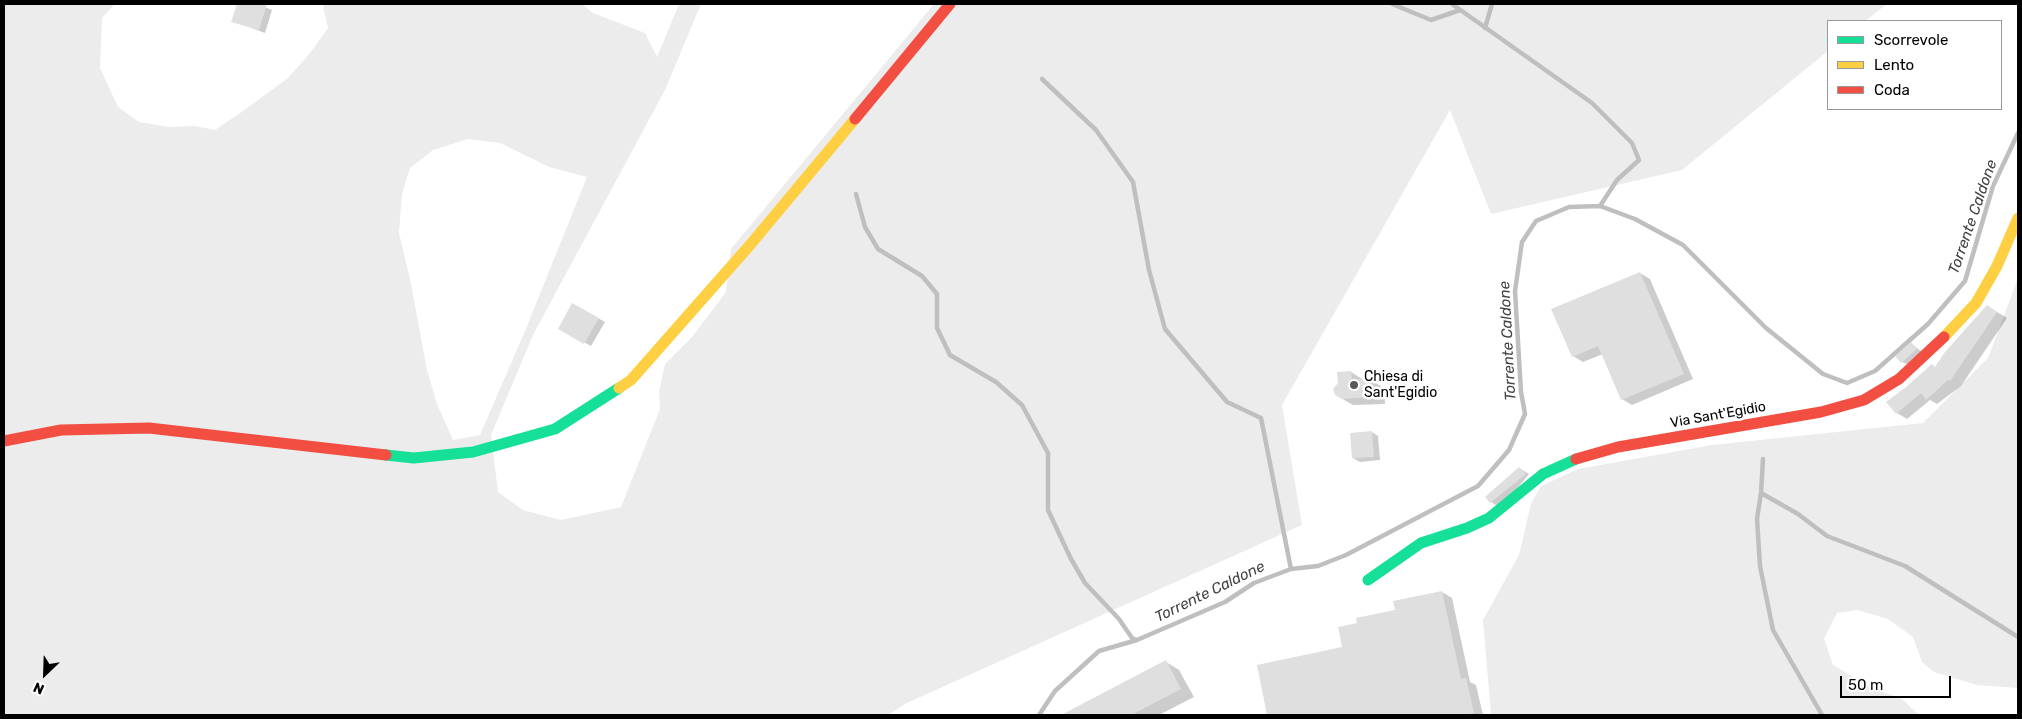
<!DOCTYPE html>
<html>
<head>
<meta charset="utf-8">
<style>
  body { margin:0 }
  #map { position:relative; width:2022px; height:719px; overflow:hidden; background:#fff; font-family:Rubik,sans-serif }
  canvas { display:block }
  .frame { position:absolute; inset:0; border:5px solid #000; pointer-events:none }
  .legend { position:absolute; left:1827px; top:20px; width:175px; height:90px; box-sizing:border-box; background:#fff; border:1px solid #999; margin:0; padding:6px 9px; list-style:none; font-size:15px; color:#000 }
  .legend li { display:flex; align-items:center; gap:10px; height:25px }
  .legend b { width:25px; border:1px solid #999 }
  .north { position:absolute; left:20px; top:649px; width:50px; height:50px; -webkit-text-stroke:4px #fff; paint-order:stroke; rotate:204deg; font-size:14px; font-weight:700; line-height:20px; text-align:center; color:#000 }
  .north::after { content:''; display:block; margin:auto; width:18px; height:22px; background:#000; clip-path:polygon(50% 0,100% 100%,50% 72%,0 100%) }
  .scale { position:absolute; left:1840px; top:676px; width:111px; height:22px; box-sizing:border-box; border:2px solid #000; border-top:0; padding-left:6px; font-size:15px; line-height:18px; white-space:nowrap; color:#000; -webkit-text-stroke:4px #fff; paint-order:stroke }
</style>
</head>
<body>
<div id="map">
<canvas width="2022" height="719"></canvas>
<div class="frame"></div>
<ul class="legend">
<li><b style="height:6px;background:#16e098"></b>Scorrevole</li>
<li><b style="height:6px;background:#ffcf43"></b>Lento</li>
<li><b style="height:6px;background:#f24e42"></b>Coda</li>
</ul>
<div class="north">N</div>
<div class="scale">50 m</div>
</div>
<script>
const c = document.querySelector('canvas').getContext('2d');
c.lineJoin = 'round';
function fillPath(path, color) { c.fillStyle = color; c.fill(path, 'evenodd'); }
const toPath = rows => new Path2D(rows.map(r => 'M' + r).join(''));
function stroke(path, color, width, dash) { c.strokeStyle = color; c.lineWidth = width; c.lineCap = dash ? 'butt' : 'round'; c.setLineDash(dash || []); c.stroke(path); }
function label(font, color, halo, rows, align = 'center') {
  c.font = font + ' Rubik,sans-serif'; c.lineWidth = 5; c.setLineDash([]); c.textBaseline = 'middle'; c.strokeStyle = halo; c.fillStyle = color; for (const [text, x, y, turn = 0] of rows) {
    c.save(); c.translate(x, y); c.rotate((+turn || 0) * Math.PI / 180); c.textAlign = isNaN(turn) ? turn : align; if (halo) c.strokeText(text, 0, 0); c.fillText(text, 0, 0); c.restore();
  }
}
fillPath(toPath([
  [4,4,115,4,102,18,100,68,118,107,139,122,169,127,195,126,215,130,243,111,288,78,310,53,328,28,323,6,325,4,582,4,593,13,645,33,657,57,679,4,701,4,665,90,533,335,491,435,498,492,523,510,561,520,621,507,660,409,659,392,665,364,692,337,726,292,731,249,934,4,1887,4,1865,21,1828,21,1828,51,1682,170,1491,214,1450,110,1282,405,1302,525,907,703,888,715,4,715],
  [468,139,500,143,549,167,587,177,525,331,480,435,453,440,437,404,427,370,410,279,399,233,402,194,410,168,433,150],
  [2018,278,2018,688,1977,685,1934,672,1922,662,1913,637,1888,619,1857,610,1837,613,1824,639,1833,665,1874,689,1902,699,1919,715,1491,715,1483,620,1519,555,1531,504,1541,486,1578,469,1712,445,1923,423,1988,358]
]), '#ececec');
fillPath(toPath([
  [238,4,257,4,272,10,265,33,233,21],
  [1640,273,1650,279,1693,379,1632,405,1622,399,1603,354,1583,362,1573,356],
  [572,304,605,322,591,346,559,328],
  [1987,306,2007,318,1961,386,1937,404,1930,400,1907,419,1897,413,1887,402,1936,368],
  [1911,343,1923,353,1909,365,1902,362],
  [1351,372,1364,380,1371,380,1384,388,1385,404,1353,405,1339,397,1339,383],
  [1372,432,1378,436,1380,460,1360,462,1353,458],
  [1519,468,1529,474,1501,508,1491,502,1487,497],
  [1442,592,1452,598,1470,682,1476,685,1483,715,1268,715,1258,666,1343,648,1359,624],
  [1166,662,1179,670,1194,697,1159,715,1071,715,1070,712]
]), '#0003');
stroke(toPath([
  [1392,4,1431,20,1460,10],
  [1452,4,1592,103,1632,143,1639,160,1617,180,1600,206],
  [1485,28,1492,4],
  [1042,79,1096,130,1133,182,1149,270,1165,329,1227,402,1261,418,1291,569],
  [856,194,865,227,878,249,922,276,937,294,937,328,950,355,996,382,1022,405,1048,453,1048,510,1071,559,1085,583,1119,619,1132,638,1136,640],
  [1763,459,1761,493,1757,519,1760,566,1773,630,1822,715],
  [1761,493,1798,514,1827,536,1905,566,2018,637],
  [1039,715,1055,691,1099,651,1137,640,1225,602,1254,583,1291,569,1318,566,1346,555,1478,486,1509,450,1525,414,1521,392,1515,291,1522,242,1536,221,1569,207,1600,206,1635,219,1683,245,1766,328,1823,374,1847,383,1875,371,1928,324,1965,281,1993,186,2018,133]
]), '#bfbfbf', 4.5);
fillPath(toPath([
  [237,4,267,4,259,30,231,22],
  [1640,272,1684,374,1621,400,1598,346,1572,357,1551,309],
  [572,303,599,318,584,344,558,329],
  [1987,305,1997,312,1950,381,1948,380,1926,400,1921,393,1896,414,1886,402,1906,387,1932,364,1935,367,1945,352],
  [1911,342,1917,349,1901,363,1895,356],
  [1351,371,1352,380,1371,378,1372,397,1342,399,1335,395,1333,389,1338,383,1337,372],
  [1372,431,1374,457,1352,458,1350,433],
  [1519,467,1526,474,1490,503,1485,497],
  [1442,591,1461,679,1466,678,1474,713,1462,715,1267,715,1257,665,1342,647,1338,627,1357,623,1356,618,1395,610,1393,601],
  [1166,660,1181,689,1131,715,1061,715]
]), '#dfdfdf');
stroke(toPath([
  [386,455,414,458,473,452,555,429,619,388],
  [1368,580,1421,543,1467,528,1489,518,1543,474,1576,459]
]), '#16e098', 11);
stroke(toPath([
  [1944,337,1976,303,1997,266,2018,218],
  [619,388,631,380,750,245,855,119]
]), '#ffcf43', 11);
stroke(toPath([
  [855,119,950,4],
  [4,441,61,430,149,428,386,455],
  [1576,459,1618,447,1821,412,1864,400,1899,379,1944,337]
]), '#f24e42', 11);
for (const [x, y, r, color] of [
  [1354,385,5,"#595959"]
]) { const dot = new Path2D(); dot.arc(x, y, r, 0, 2 * Math.PI); c.fillStyle = color; c.fill(dot); stroke(dot, '#fff', 2); }
label('14px', '#000', '#fff', [
  ["Chiesa di",1364,377],
  ["Sant'Egidio",1364,393]
], 'left');
label('14px', '#000', '#fff', [
  ["Via Sant'Egidio",1718,415,-10]
]);
label('italic 15px', '#444', '#fff', [
  ["Torrente Caldone",1973,217,-71],
  ["Torrente Caldone",1508,341,-93],
  ["Torrente Caldone",1210,592,-26]
]);
</script>
</body>
</html>
